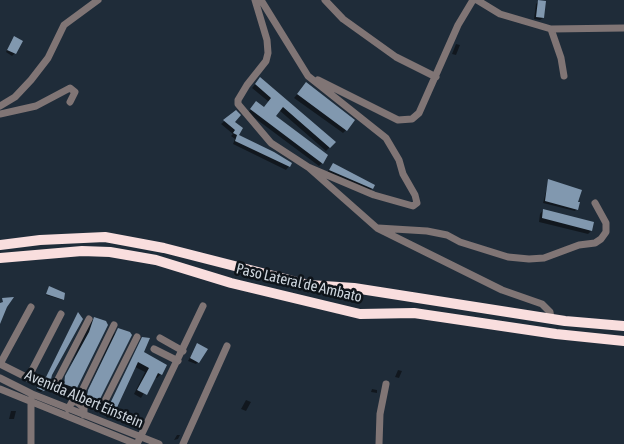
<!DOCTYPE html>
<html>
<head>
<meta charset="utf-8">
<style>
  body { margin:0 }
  canvas { display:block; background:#1f2c39 }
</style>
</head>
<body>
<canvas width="624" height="444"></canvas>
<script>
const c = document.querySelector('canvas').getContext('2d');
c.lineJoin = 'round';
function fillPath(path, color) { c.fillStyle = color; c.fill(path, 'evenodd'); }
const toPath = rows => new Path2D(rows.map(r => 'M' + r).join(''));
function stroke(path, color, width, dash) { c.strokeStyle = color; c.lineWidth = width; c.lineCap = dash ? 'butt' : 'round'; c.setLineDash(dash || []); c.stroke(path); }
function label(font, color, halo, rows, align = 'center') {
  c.font = font + ' "Asap Condensed",sans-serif'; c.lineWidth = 5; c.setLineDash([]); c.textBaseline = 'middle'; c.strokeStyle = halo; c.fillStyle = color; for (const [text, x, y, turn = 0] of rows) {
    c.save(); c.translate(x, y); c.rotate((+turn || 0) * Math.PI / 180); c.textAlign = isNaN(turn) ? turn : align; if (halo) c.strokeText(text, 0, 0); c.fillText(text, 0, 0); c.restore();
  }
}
fillPath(toPath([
  [538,2,543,18,540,20,534,19,536,4],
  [12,40,15,53,12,56,6,52],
  [456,44,460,45,456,55,452,54],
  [257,82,330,147,326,151,279,110,274,116,322,163,319,166,248,113,253,106,264,108,269,102,252,88],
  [306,84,346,130,343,133,294,98],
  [236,111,233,122,237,135,291,164,286,170,233,144,235,139,231,136,233,134,221,124],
  [333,164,372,188,369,192,326,174],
  [549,180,576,203,577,209,575,211,543,203],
  [543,210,591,231,588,234,539,222,540,214],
  [49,287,64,294,63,300,46,295],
  [77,315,43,390,41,392,36,390,40,382,45,379],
  [94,318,107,325,75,390,71,394,60,389,89,324],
  [119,329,98,400,93,405,83,401,113,335],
  [143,338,142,353,161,374,157,378,154,377,141,398,134,394,145,372,135,367,113,413,108,418,106,417],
  [197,345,198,362,196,364,188,361],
  [398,370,402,371,399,378,395,377],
  [372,389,377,390,377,393,371,392],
  [246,400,251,402,246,411,241,409],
  [11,411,16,411,14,419,9,419],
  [177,435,180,435,178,439,174,440]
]), '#0007');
fillPath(toPath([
  [538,0,546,1,544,18,536,17],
  [14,36,23,41,16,54,7,50],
  [260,77,336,142,330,148,283,107,276,116,328,155,323,164,250,109,256,101,264,107,271,98,255,84],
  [306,82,355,120,347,131,297,94],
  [236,110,241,115,235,122,243,128,239,135,274,152,292,163,290,167,235,141,237,135,233,133,235,130,223,120],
  [333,163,375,185,373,189,329,170],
  [548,179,582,190,578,202,580,202,578,210,545,201],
  [543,209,594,222,592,231,542,218],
  [49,286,65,293,64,300,46,294],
  [14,297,7,307,0,324,0,303,3,302,2,298],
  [78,312,83,319,52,375,50,383,44,391,37,388,42,378,46,377],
  [94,317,106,321,108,325,76,390,75,388,64,384,65,376,89,332],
  [118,328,130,332,132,335,99,401,87,395,88,390],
  [142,337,150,338,144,352,167,365,162,375,158,373,147,395,137,390,149,368,138,362,114,414,106,412],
  [197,343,208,349,199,363,190,358]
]), '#8198af');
stroke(toPath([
  [255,0,267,40,268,53,266,61,247,85,238,100,238,104,271,143,308,167],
  [261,0,308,76,386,138,399,160,403,174,415,195,417,203,413,206,374,195,308,167,377,228,502,290,542,304,550,312,551,318],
  [325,0,343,19,396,57,436,77],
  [477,0,500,14,551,29,624,28],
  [551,29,561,58,564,76],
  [318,80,398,120,412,119,419,113,458,25,473,0],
  [0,106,15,97,31,80,48,58,64,25,98,0],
  [0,114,36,106,70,88,75,92,70,102],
  [378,228,427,231,447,235,460,242,508,257,529,259,544,258,579,245,595,243,601,239,606,232,606,223,595,203],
  [31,307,0,364,28,378,61,314],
  [89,319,54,387,101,409,137,337],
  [160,338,183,351],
  [154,349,178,361],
  [0,378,32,394,159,444],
  [0,389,136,444],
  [77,401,114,325],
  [68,409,72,402,77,402,84,408,84,415],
  [31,444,31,399],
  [137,444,203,306],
  [183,444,227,346],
  [379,444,380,414,386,384]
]), '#807575', 7);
stroke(toPath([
  [0,245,40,240,105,237,164,248,309,285,354,288,565,321,624,326],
  [0,258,82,251,110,252,156,260,231,283,360,314,414,313,556,334,624,341]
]), '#f9dede', 10);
label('15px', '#ccd4dc', '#0e141a', [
  ["Paso Lateral de Ambato",299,283,13],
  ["Avenida Albert Einstein",84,399,23]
]);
</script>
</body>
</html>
